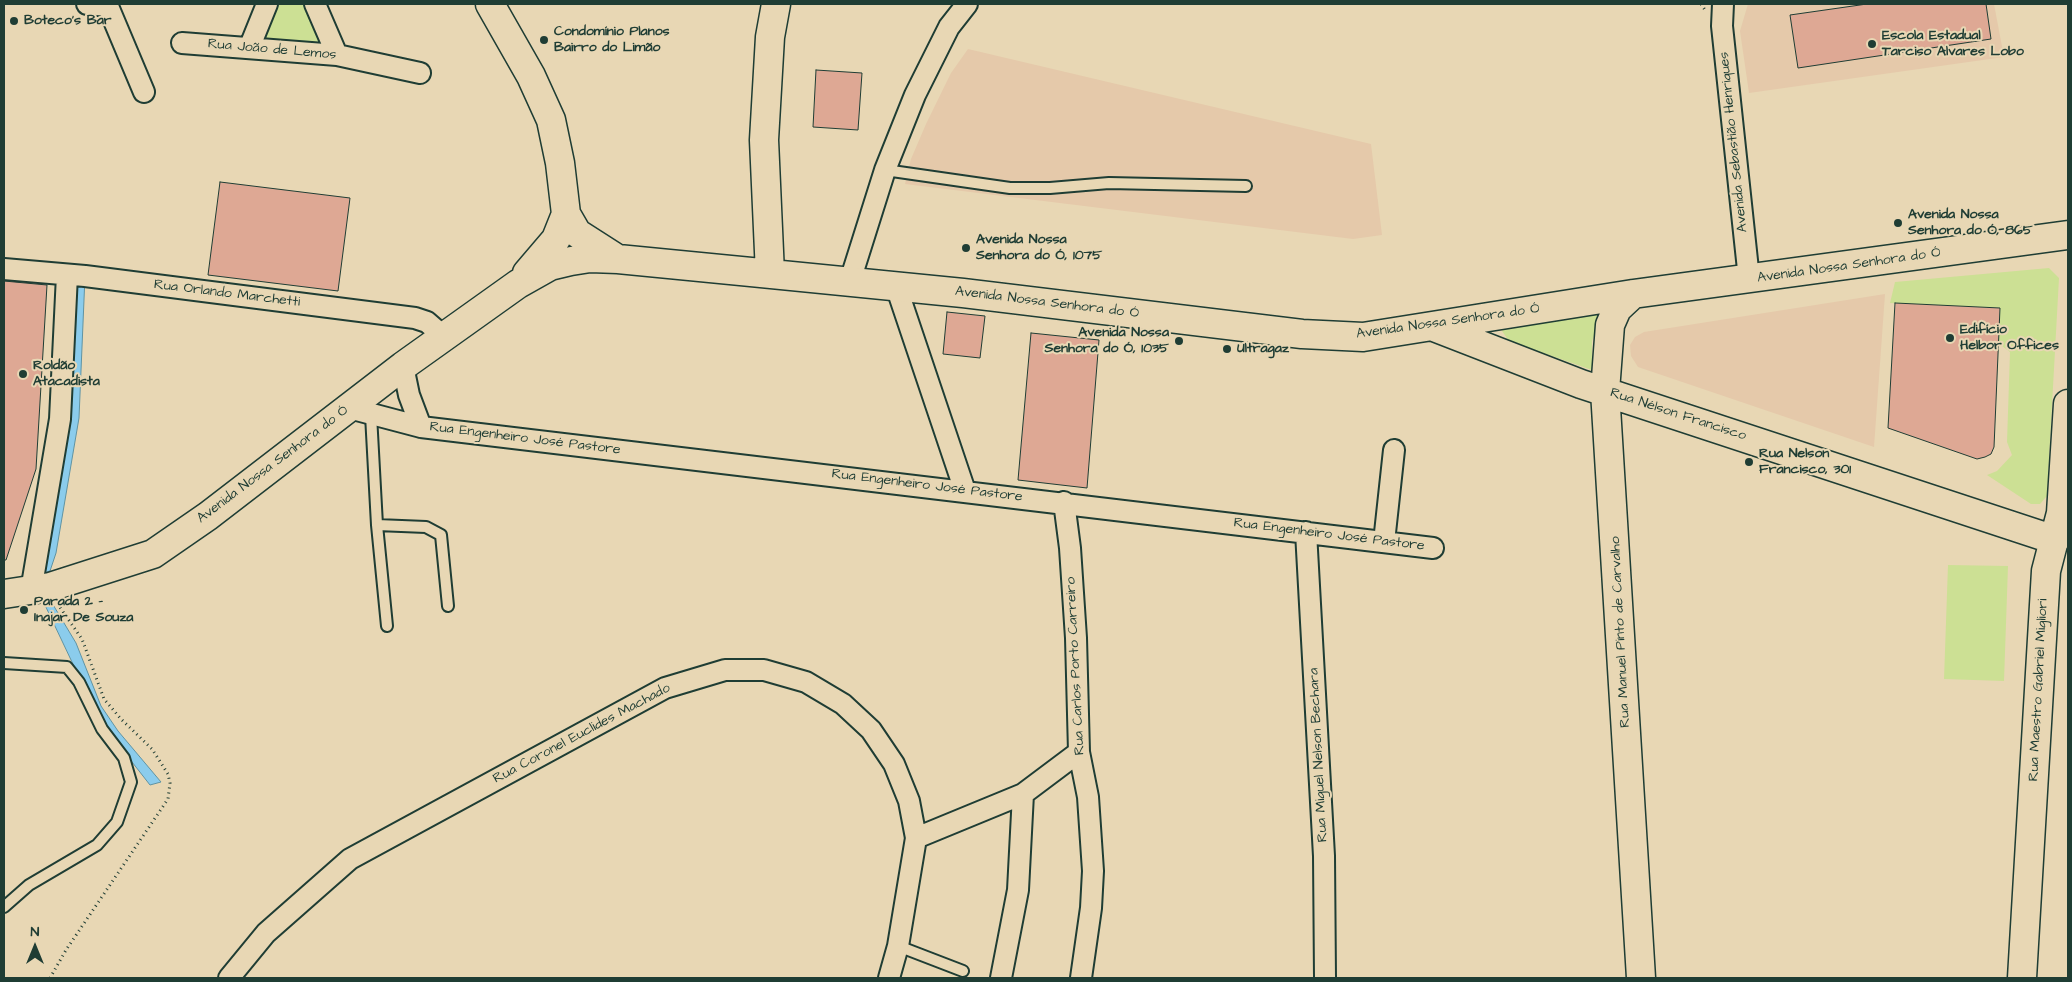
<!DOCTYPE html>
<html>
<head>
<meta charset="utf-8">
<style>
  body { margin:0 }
  #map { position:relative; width:2072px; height:982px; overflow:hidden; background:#e8d7b4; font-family:"Architects Daughter",sans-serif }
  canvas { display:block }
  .frame { position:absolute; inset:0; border:5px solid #1f3d34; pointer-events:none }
  .north { position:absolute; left:10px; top:922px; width:50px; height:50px; -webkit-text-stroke:4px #e8d7b4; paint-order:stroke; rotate:0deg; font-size:14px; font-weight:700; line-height:20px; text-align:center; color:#1f3d34 }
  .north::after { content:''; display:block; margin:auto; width:18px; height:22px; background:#1f3d34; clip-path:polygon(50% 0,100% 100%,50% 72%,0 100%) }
</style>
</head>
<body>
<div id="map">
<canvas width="2072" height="982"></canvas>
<div class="frame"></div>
<div class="north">N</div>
</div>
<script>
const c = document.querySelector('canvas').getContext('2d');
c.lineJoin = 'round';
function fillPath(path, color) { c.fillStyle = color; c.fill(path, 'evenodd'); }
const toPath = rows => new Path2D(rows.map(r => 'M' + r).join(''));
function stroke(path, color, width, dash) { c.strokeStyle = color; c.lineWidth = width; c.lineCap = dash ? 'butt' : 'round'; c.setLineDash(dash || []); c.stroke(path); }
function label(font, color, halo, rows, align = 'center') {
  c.font = font + ' "Architects Daughter",sans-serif'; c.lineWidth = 4; c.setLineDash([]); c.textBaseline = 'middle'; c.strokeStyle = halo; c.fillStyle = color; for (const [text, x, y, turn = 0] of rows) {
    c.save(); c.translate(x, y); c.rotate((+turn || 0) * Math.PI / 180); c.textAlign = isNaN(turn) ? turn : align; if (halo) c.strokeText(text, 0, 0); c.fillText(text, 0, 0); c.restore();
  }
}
fillPath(toPath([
  [1748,4,1994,4,2004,57,1749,93,1740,31],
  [968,49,1371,144,1382,235,1353,239,905,184,911,159,926,124,951,73],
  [1885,294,1874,447,1638,367,1631,356,1630,345,1635,337,1644,332]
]), '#e5c9aa');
fillPath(toPath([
  [276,4,307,4,326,47,260,41],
  [2049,268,2059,278,2047,496,2040,504,2031,504,1987,475,1997,471,2012,455,2007,442,2010,352,1998,343,2000,308,1890,303,1895,282],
  [1604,311,1592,341,1592,370,1509,341,1502,331,1505,324],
  [1948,565,2008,566,2004,681,1944,679]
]), '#cce094');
const water = toPath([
  [73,276,85,276,79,418,56,553,50,571,40,574,73,276],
  [44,603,52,603,76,643,101,706,118,731,161,782,150,785,100,721,44,603]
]);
fillPath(water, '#8bccec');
stroke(water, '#6093a2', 1);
const building = toPath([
  [1867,4,1986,4,1991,39,1798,68,1790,15,1867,4],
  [816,70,862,73,858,130,813,127,816,70],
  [220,182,350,198,338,291,208,275,220,182],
  [4,281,47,285,36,469,6,560,4,560,4,281],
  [1895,303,2000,308,1994,447,1991,454,1985,457,1977,459,1888,428,1895,303],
  [947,312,985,316,980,358,943,354,947,312],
  [1031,333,1099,340,1087,488,1018,480,1031,333]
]);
fillPath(building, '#dea894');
stroke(building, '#1f3d34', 1);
const lane = toPath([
  [885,170,1010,188,1050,188,1109,183,1246,186],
  [371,415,377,525,387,626],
  [377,525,426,527,441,535,448,606],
  [4,663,67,667,79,682,102,729,124,758,131,782,117,822,97,845,29,885,4,907],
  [898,946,963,971]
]);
const street = toPath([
  [87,4,108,6],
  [107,4,144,92],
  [315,4,337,55],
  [1723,4,1722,26,1749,279],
  [182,43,337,55,420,73],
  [250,46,267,4],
  [4,269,85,276,415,318,427,322,443,336],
  [850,281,885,170,915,95,949,27,967,4],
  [896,286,965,491],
  [403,366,409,395,421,427],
  [349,408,421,427,1433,548],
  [1064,502,1070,548,1076,638,1079,752,1088,797,1093,871,1091,908,1081,978],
  [1306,532,1324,856,1325,978],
  [1384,542,1394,450],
  [31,591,60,419,67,275],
  [916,838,1023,794,1079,752],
  [229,978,266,933,350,859,665,688,725,670,764,670,806,682,843,704,871,730,894,764,909,801,916,838,898,946,889,978],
  [1001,978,1018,890,1023,794]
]);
const secondary = toPath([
  [490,4,531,76,551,120,560,163,566,214,556,239,527,273],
  [566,214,577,233,616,258],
  [770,274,764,140,770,37,776,4],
  [1633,294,1617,309,1610,325,1605,391,1641,978],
  [1434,327,1581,384,2055,540],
  [4,594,50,587,153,554,208,516,403,366,518,284,550,266,571,261,590,258,618,259,751,272,963,293,1302,334,1363,337,1633,294,2068,235],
  [2022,978,2046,571,2061,513,2068,404]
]);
stroke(lane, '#1f3d34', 14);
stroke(street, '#1f3d34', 24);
stroke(secondary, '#1f3d34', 31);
stroke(toPath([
  [1701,4,1705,10],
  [50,978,66,950,168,799,170,783,168,774,152,749,121,719,104,699,82,639,59,606]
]), '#1f3d34', 3, [1, 4]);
stroke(lane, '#e8d7b4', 10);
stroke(street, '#e8d7b4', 20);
stroke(secondary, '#e8d7b4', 28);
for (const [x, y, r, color] of [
  [14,21,5,"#1f3d34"],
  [544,40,5,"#1f3d34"],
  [1872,44,5,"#1f3d34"],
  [1898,223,5,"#1f3d34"],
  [966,248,5,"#1f3d34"],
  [1950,338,5,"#1f3d34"],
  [1179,341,5,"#1f3d34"],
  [1227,349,5,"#1f3d34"],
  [23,374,5,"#1f3d34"],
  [1749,462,5,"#1f3d34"],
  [24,610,5,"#1f3d34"]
]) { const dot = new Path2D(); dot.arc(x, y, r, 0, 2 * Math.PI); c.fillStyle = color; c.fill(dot); stroke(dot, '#e8d7b4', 2); }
label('bold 14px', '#1f3d34', '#e8d7b4', [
  ["Boteco's Bar",24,21],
  ["Condomínio Planos",554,32],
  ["Bairro do Limão",554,48],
  ["Escola Estadual",1882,36],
  ["Tarciso Alvares Lobo",1882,52],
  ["Avenida Nossa",1908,215],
  ["Senhora do Ó, 865",1908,231],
  ["Avenida Nossa",976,240],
  ["Senhora do Ó, 1075",976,256],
  ["Edifício",1960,330],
  ["Helbor Offices",1960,346],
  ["Avenida Nossa",1169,333,"right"],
  ["Senhora do Ó, 1035",1169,349,"right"],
  ["Ultragaz",1237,349],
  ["Roldão",33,366],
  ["Atacadista",33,382],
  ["Rua Nelson",1759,454],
  ["Francisco, 301",1759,470],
  ["Parada 2 -",34,602],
  ["Inajar De Souza",34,618]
], 'left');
label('14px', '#1f3d34', '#e8d7b4', [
  ["Rua João de Lemos",272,50,5],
  ["Avenida Sebastião Henriques",1734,142,-96],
  ["Avenida Nossa Senhora do Ó",1849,266,-8],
  ["Rua Orlando Marchetti",227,294,7],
  ["Avenida Nossa Senhora do Ó",1047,303,7],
  ["Avenida Nossa Senhora do Ó",1448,322,-8],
  ["Rua Nélson Francisco",1678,415,18],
  ["Rua Engenheiro José Pastore",525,439,7],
  ["Avenida Nossa Senhora do Ó",273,465,-37],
  ["Rua Engenheiro José Pastore",927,486,7],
  ["Rua Engenheiro José Pastore",1329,535,7],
  ["Rua Manuel Pinto de Carvalho",1621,632,-93],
  ["Rua Carlos Porto Carreiro",1076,666,-93],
  ["Rua Maestro Gabriel Migliori",2039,690,-87],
  ["Rua Coronel Euclides Machado",582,734,-28],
  ["Rua Miguel Nelson Bechara",1319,755,-93]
]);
</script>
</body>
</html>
